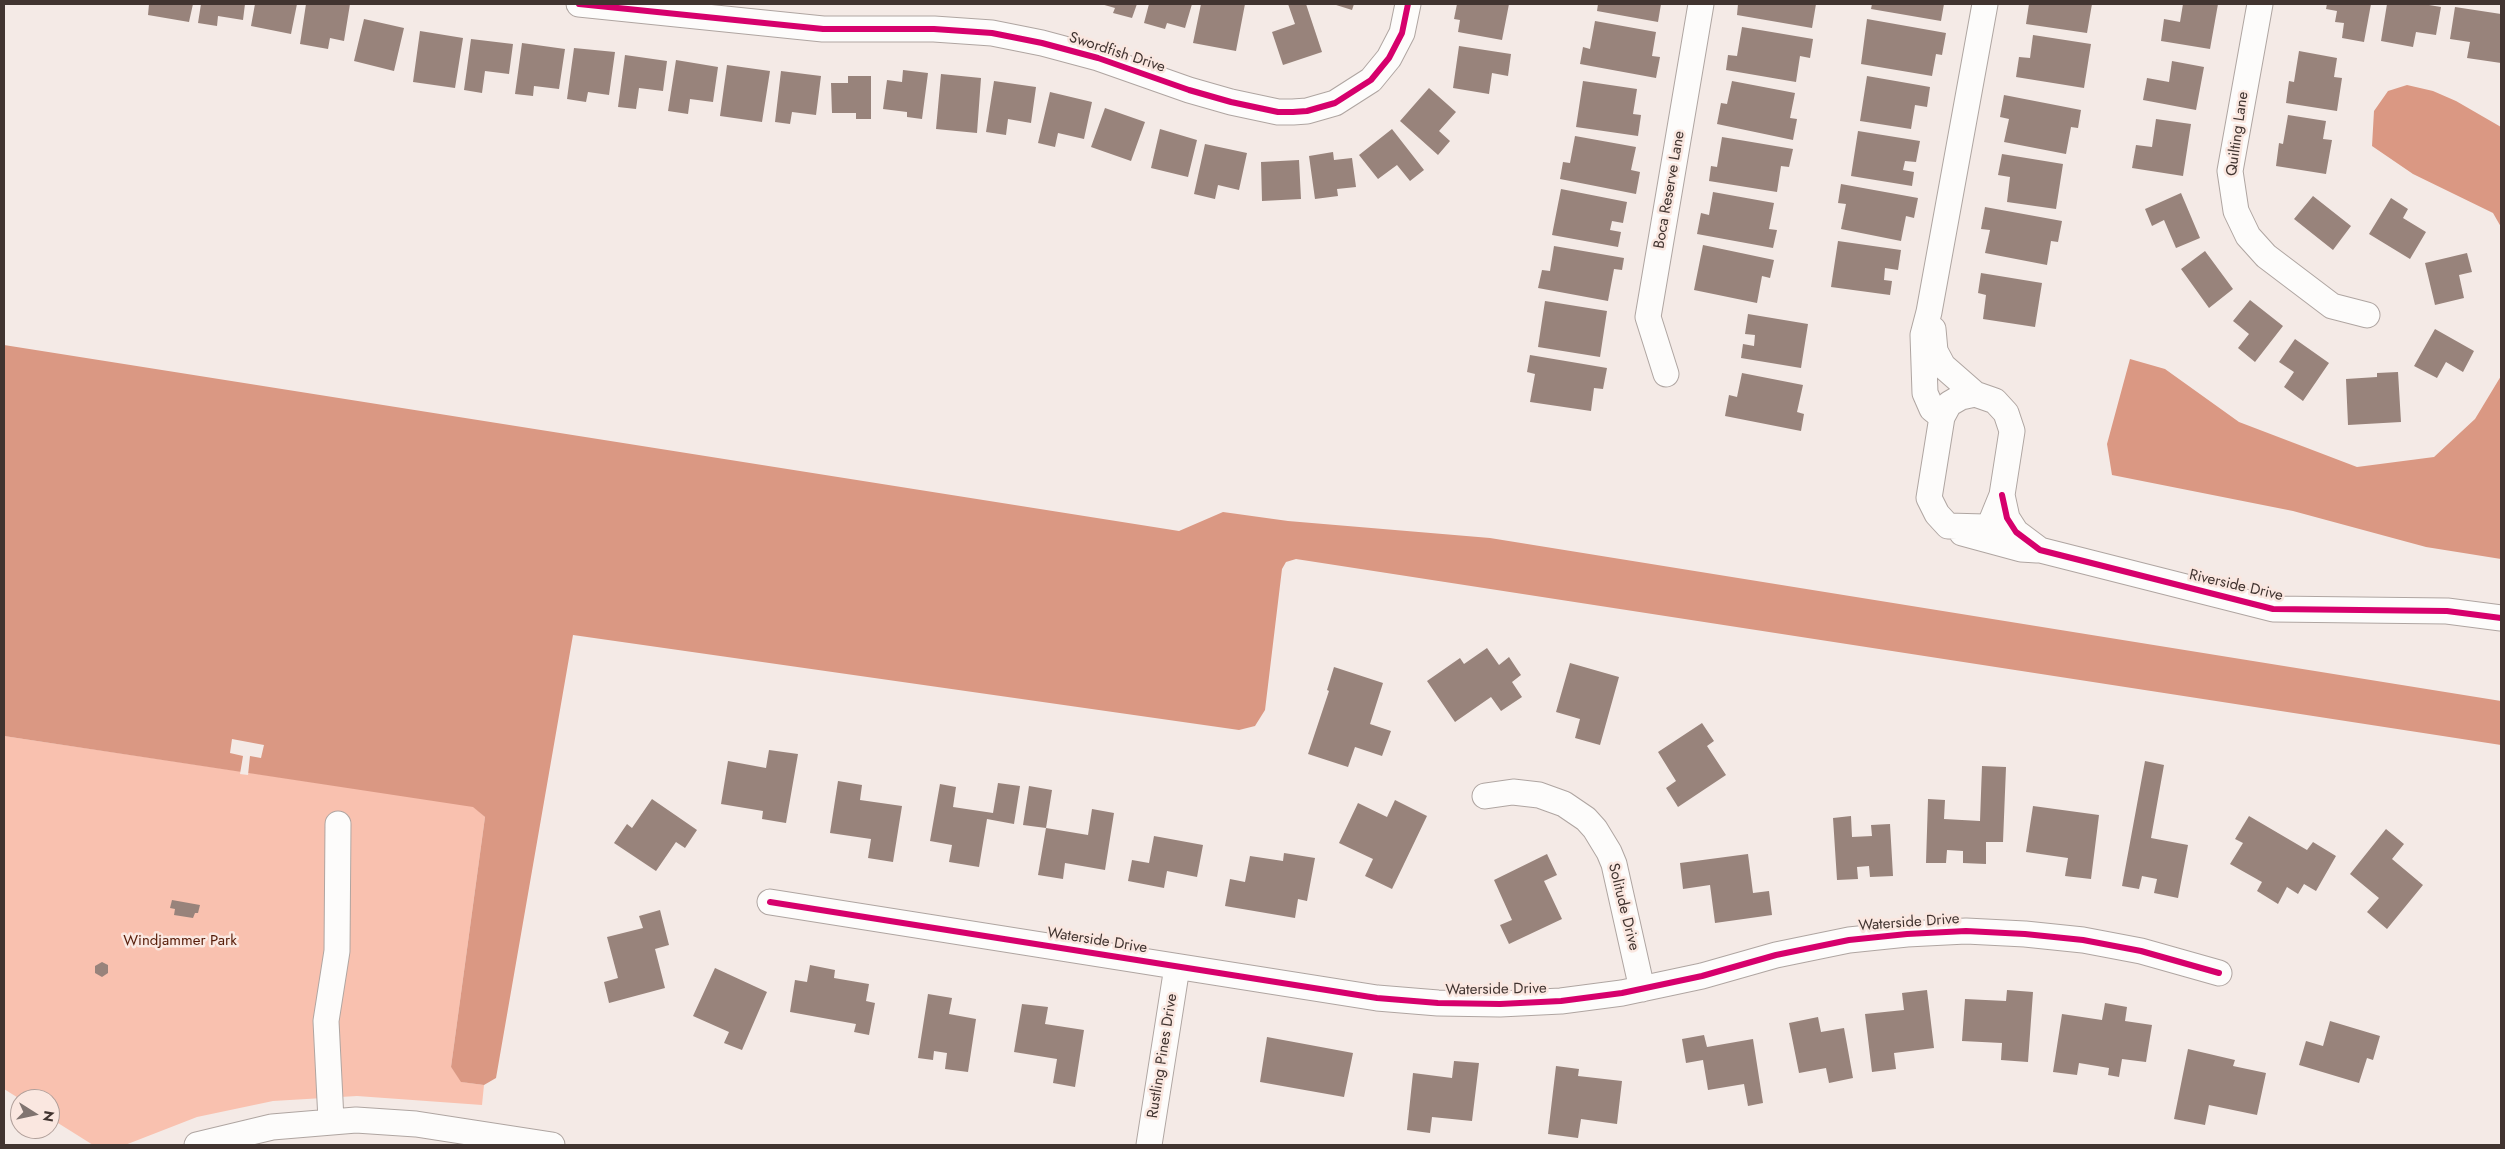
<!DOCTYPE html>
<html>
<head>
<meta charset="utf-8">
<style>
  body { margin:0 }
  #map { position:relative; width:2505px; height:1149px; overflow:hidden; background:#f4eae6; font-family:Jost,sans-serif }
  canvas { display:block }
  .frame { position:absolute; inset:0; border:5px solid #413430; pointer-events:none }
  .north { position:absolute; left:10px; top:1089px; width:50px; height:50px; box-sizing:border-box; background:#fae7e0; border:1px solid #b09f9a; border-radius:50%; rotate:100deg; font-size:14px; font-weight:700; line-height:20px; text-align:center; color:#413430 }
  .north::after { content:''; display:block; margin:auto; width:18px; height:22px; background:#807470; clip-path:polygon(50% 0,100% 100%,50% 72%,0 100%) }
</style>
</head>
<body>
<div id="map">
<canvas width="2505" height="1149"></canvas>
<div class="frame"></div>
<div class="north">N</div>
</div>
<script>
const c = document.querySelector('canvas').getContext('2d');
c.lineJoin = 'round';
function fillPath(path, color) { c.fillStyle = color; c.fill(path, 'evenodd'); }
const toPath = rows => new Path2D(rows.map(r => 'M' + r).join(''));
function stroke(path, color, width, dash) { c.strokeStyle = color; c.lineWidth = width; c.lineCap = dash ? 'butt' : 'round'; c.setLineDash(dash || []); c.stroke(path); }
function label(font, color, halo, rows, align = 'center') {
  c.font = font + ' Jost,sans-serif'; c.lineWidth = 5; c.setLineDash([]); c.textBaseline = 'middle'; c.strokeStyle = halo; c.fillStyle = color; for (const [text, x, y, turn = 0] of rows) {
    c.save(); c.translate(x, y); c.rotate((+turn || 0) * Math.PI / 180); c.textAlign = isNaN(turn) ? turn : align; if (halo) c.strokeText(text, 0, 0); c.fillText(text, 0, 0); c.restore();
  }
}
fillPath(toPath([
  [4,736,473,806,485,817,451,1067,462,1082,484,1085,482,1105,357,1096,273,1101,197,1117,125,1145,93,1145,50,1118,50,1099,20,1099,4,1089]
]), '#f9c1af');
fillPath(toPath([
  [2407,85,2433,91,2456,101,2501,127,2501,227,2493,213,2413,174,2372,146,2374,111,2388,91],
  [4,345,1179,531,1223,512,1288,521,1490,538,2501,701,2501,745,1296,559,1286,562,1282,569,1265,710,1255,726,1239,730,573,635,496,1078,484,1085,461,1082,451,1067,485,817,473,807,4,736],
  [2130,359,2165,369,2239,422,2357,467,2434,457,2475,419,2501,376,2501,559,2426,547,2293,511,2112,475,2107,444]
]), '#da9883');
fillPath(toPath([
  [232,739,264,745,261,758,250,756,248,775,240,774,243,756,230,753]
]), '#f4eae6');
fillPath(toPath([
  [149,4,193,4,189,22,148,15],
  [201,4,245,4,243,20,218,16,217,26,198,23],
  [255,4,297,4,291,34,251,26],
  [306,4,350,4,344,41,330,38,328,49,300,44],
  [1101,4,1137,4,1132,18,1113,13,1115,8],
  [1149,4,1192,4,1185,28,1167,23,1165,29,1144,23],
  [1201,4,1245,4,1236,51,1193,43],
  [1288,4,1306,4,1322,52,1283,65,1272,32,1295,24],
  [1333,4,1354,4,1352,10],
  [1457,4,1509,4,1502,40,1458,32,1460,20,1454,19],
  [1598,4,1661,4,1658,22,1597,11],
  [1738,4,1816,4,1812,28,1737,15],
  [1872,4,1944,4,1941,21,1871,9],
  [2029,4,2092,4,2087,33,2026,24],
  [2183,4,2218,4,2210,49,2161,41,2164,19,2180,22],
  [2327,4,2371,4,2364,42,2342,38,2344,23,2335,22,2337,11,2326,9],
  [2387,4,2423,4,2441,7,2436,35,2416,32,2413,47,2381,41],
  [2455,7,2501,14,2501,63,2467,58,2470,42,2450,39],
  [364,19,404,28,394,71,354,61],
  [1867,19,1946,33,1942,55,1936,54,1932,76,1861,64],
  [1595,21,1656,32,1652,56,1660,57,1656,78,1580,64,1583,47,1590,49],
  [1742,27,1813,39,1810,58,1800,56,1796,82,1726,70,1728,55,1737,56],
  [420,31,463,38,455,88,413,82],
  [2033,35,2091,44,2084,88,2016,77,2019,57,2030,58],
  [471,39,513,44,509,74,485,71,482,93,464,90],
  [522,43,565,49,559,89,534,86,533,96,515,94],
  [1459,46,1511,54,1508,76,1492,73,1489,94,1453,88],
  [574,48,615,52,609,95,588,92,586,102,567,99],
  [2299,51,2337,58,2334,77,2342,78,2337,111,2286,103,2289,81,2294,82],
  [625,55,667,61,663,91,639,88,636,109,618,107],
  [676,60,718,67,713,102,690,99,688,114,668,111],
  [2172,61,2204,67,2196,110,2143,100,2147,78,2169,82],
  [727,65,770,71,762,122,720,116],
  [903,70,928,73,922,119,907,117,907,112,883,109,887,80,902,82],
  [781,71,821,76,816,115,792,112,790,124,775,122],
  [941,74,981,78,977,133,936,129],
  [848,76,871,76,871,119,856,119,856,113,832,113,831,83,848,83],
  [1867,76,1930,87,1927,107,1915,105,1911,129,1860,121],
  [994,81,1036,87,1031,123,1008,119,1006,135,986,132],
  [1583,81,1637,89,1633,114,1641,115,1638,136,1576,127],
  [1732,81,1795,93,1790,118,1797,119,1793,140,1717,124,1721,103,1727,104],
  [1429,88,1456,112,1439,131,1450,141,1438,155,1400,121],
  [1050,92,1092,102,1084,139,1058,133,1055,147,1038,143],
  [2004,95,2081,110,2078,128,2071,127,2066,154,2004,142,2009,119,2000,117],
  [1105,108,1145,122,1131,161,1091,147],
  [2288,115,2326,121,2323,139,2332,140,2326,174,2276,166,2279,143,2283,144],
  [2156,119,2191,124,2183,176,2132,168,2136,145,2152,147],
  [1160,129,1197,140,1188,177,1151,168],
  [1392,129,1424,170,1410,181,1397,165,1378,179,1359,155],
  [1858,131,1920,141,1916,162,1905,161,1903,170,1914,172,1912,186,1851,176],
  [1575,136,1636,147,1631,170,1640,172,1636,194,1560,179,1563,162,1570,163],
  [1722,137,1793,149,1789,167,1781,166,1777,192,1709,181,1711,166,1717,167],
  [1205,144,1247,153,1239,190,1218,185,1215,199,1194,194],
  [1333,152,1334,160,1352,158,1356,187,1337,189,1338,196,1315,199,1309,156],
  [2002,154,2063,164,2056,209,2007,202,2010,177,1998,175],
  [1299,160,1301,199,1262,201,1261,162],
  [1841,184,1918,198,1914,218,1906,216,1901,241,1841,229,1846,204,1838,203],
  [1561,189,1627,202,1623,223,1612,221,1610,230,1621,232,1618,247,1552,235],
  [1713,192,1774,203,1769,229,1777,230,1773,248,1697,234,1701,213,1709,215],
  [2181,193,2200,238,2176,248,2164,220,2152,226,2145,209],
  [2313,196,2351,226,2333,250,2294,219],
  [2391,198,2408,209,2403,218,2426,232,2410,259,2369,234],
  [1985,207,2062,221,2058,242,2051,241,2047,265,1985,253,1990,230,1981,229],
  [1838,241,1901,250,1898,270,1885,268,1884,280,1892,281,1890,295,1831,287],
  [1703,245,1774,260,1770,278,1762,276,1757,303,1694,290],
  [1554,246,1624,258,1622,270,1614,269,1608,301,1538,288,1542,270,1550,271],
  [2205,251,2233,289,2209,308,2181,269],
  [2467,253,2472,272,2459,275,2464,298,2435,305,2425,263],
  [1981,273,2042,283,2035,327,1983,319,1986,295,1978,293],
  [2250,300,2283,326,2255,362,2238,348,2249,334,2233,321],
  [1545,301,1607,311,1600,357,1538,347],
  [1748,314,1808,324,1801,368,1741,358,1743,344,1754,346,1755,335,1745,334],
  [2435,329,2474,351,2463,372,2446,362,2437,378,2414,366],
  [2295,339,2329,363,2303,401,2284,387,2294,372,2279,362],
  [1530,355,1607,368,1603,389,1594,388,1591,411,1530,402,1535,374,1527,372],
  [2398,372,2401,422,2348,425,2346,379,2377,377,2377,373],
  [1742,373,1803,385,1797,412,1804,414,1801,431,1725,416,1729,395,1737,397],
  [1487,648,1499,665,1509,657,1521,675,1512,682,1522,697,1501,711,1491,697,1455,722,1427,681,1460,658,1464,664],
  [1570,663,1619,677,1600,745,1575,738,1580,719,1556,712],
  [1334,667,1383,683,1370,724,1391,731,1382,756,1355,747,1348,767,1308,754,1329,691,1327,690],
  [1702,723,1714,741,1707,746,1726,775,1678,807,1666,788,1676,781,1658,752],
  [769,750,798,754,786,823,762,819,763,811,721,804,728,761,766,768],
  [2145,761,2164,765,2151,838,2188,845,2178,898,2154,893,2157,879,2142,876,2139,889,2122,886],
  [1982,766,2006,767,2003,842,1986,842,1986,864,1963,863,1963,851,1947,850,1946,863,1926,863,1928,799,1945,800,1944,819,1980,821],
  [838,781,862,785,860,800,902,806,893,862,868,858,871,839,830,833],
  [998,783,1020,786,1014,824,987,819,979,867,949,862,952,845,930,841,940,784,956,787,953,807,993,813],
  [1029,786,1052,790,1046,828,1023,825],
  [652,799,697,830,685,848,676,842,656,871,614,843,627,824,632,828],
  [1395,800,1427,816,1392,889,1365,876,1373,859,1339,843,1358,803,1387,817],
  [2033,806,2099,815,2091,879,2065,876,2068,858,2026,852],
  [1092,809,1114,813,1105,870,1065,863,1063,879,1038,875,1046,828,1088,835],
  [1851,816,1852,837,1872,836,1871,825,1890,824,1893,876,1870,877,1869,866,1857,867,1858,879,1837,880,1833,818],
  [2249,816,2307,850,2313,842,2336,856,2316,891,2304,884,2298,894,2287,887,2278,904,2257,891,2262,882,2230,864,2243,843,2235,839],
  [2386,829,2404,844,2392,859,2423,885,2387,929,2367,912,2379,898,2350,874],
  [1154,836,1203,845,1197,877,1167,871,1164,888,1128,881,1132,860,1149,863],
  [1284,853,1315,858,1307,901,1298,899,1295,918,1225,906,1230,879,1245,882,1250,856,1283,861],
  [1547,854,1557,875,1544,881,1562,919,1509,944,1500,925,1512,920,1494,880],
  [1748,854,1753,893,1769,891,1772,915,1715,923,1710,885,1683,889,1680,863],
  [172,900,200,905,198,913,195,913,193,918,174,915,175,909,170,908],
  [660,910,669,945,655,949,665,988,609,1003,604,982,618,978,607,937,643,928,639,916],
  [102,962,108,965,108,973,102,977,95,973,95,966],
  [810,965,835,970,834,978,869,984,866,1001,875,1003,869,1035,854,1032,856,1024,790,1012,795,980,807,982],
  [715,968,767,992,742,1050,724,1043,729,1032,693,1016],
  [1927,990,1934,1048,1894,1053,1896,1069,1872,1072,1865,1014,1904,1010,1902,993],
  [2007,990,2033,992,2028,1062,2001,1060,2002,1043,1962,1041,1965,999,2006,1001],
  [928,994,952,998,949,1014,976,1019,968,1072,945,1069,947,1053,934,1051,933,1060,918,1058],
  [2105,1003,2127,1007,2125,1021,2152,1025,2146,1062,2122,1059,2119,1077,2108,1075,2109,1068,2079,1063,2077,1075,2053,1072,2062,1014,2102,1020],
  [1022,1004,1048,1007,1045,1024,1084,1030,1075,1087,1053,1083,1057,1059,1014,1052],
  [1818,1017,1821,1032,1844,1028,1853,1078,1829,1083,1826,1068,1799,1073,1789,1023],
  [2330,1021,2380,1036,2373,1060,2367,1058,2359,1083,2299,1065,2306,1041,2323,1046],
  [1704,1035,1707,1047,1753,1039,1763,1103,1748,1106,1744,1084,1708,1090,1703,1060,1686,1063,1682,1039],
  [1267,1037,1353,1053,1344,1097,1260,1082],
  [2188,1049,2235,1060,2233,1066,2266,1073,2257,1115,2209,1105,2205,1125,2174,1119],
  [1454,1061,1479,1063,1472,1121,1432,1117,1430,1133,1407,1130,1413,1073,1452,1078],
  [1556,1066,1579,1069,1578,1076,1622,1081,1617,1124,1581,1119,1578,1138,1548,1134]
]), '#98837b');
const minor = toPath([
  [579,4,823,29,934,29,992,33,1042,43,1098,58,1189,90,1231,102,1278,112,1293,112,1307,111,1335,103,1371,80,1389,58,1402,33,1408,4],
  [2260,4,2230,171,2236,211,2248,236,2266,256,2332,306,2367,315],
  [1933,329,1935,351,1943,366,1975,394],
  [1666,374,1648,317,1701,4],
  [1975,394,1995,401,2006,413,2012,431,2002,495,1991,522,1985,527,1948,526,1937,514,1929,498,1942,417,1949,404,1961,397,1975,394],
  [1942,417,1932,409,1925,393,1923,335,1929,312,1985,4],
  [2002,495,2007,518,2016,532,2040,550,2273,609,2447,611,2501,618],
  [1962,533,2021,549,2037,550],
  [1485,796,1513,792,1539,795,1564,804,1586,819,1595,829,1609,852,1614,864,1642,989],
  [770,902,1377,998,1438,1003,1500,1004,1561,1001,1622,993,1702,976,1776,955,1849,940,1907,934,1966,931,2025,934,2083,940,2141,951,2219,973],
  [331,1120,326,1021,337,951,338,824],
  [197,1145,272,1127,356,1120,416,1124,552,1145],
  [1149,1145,1177,967]
]);
stroke(minor, '#afa5a1', 27);
stroke(minor, '#fdfcfb', 25);
stroke(toPath([
  [579,4,823,29,934,29,992,33,1042,43,1098,58,1189,90,1231,102,1278,112,1293,112,1307,111,1335,103,1371,80,1389,58,1402,33,1408,4],
  [2002,495,2007,518,2016,532,2040,550,2273,609,2447,611,2501,618],
  [770,902,1377,998,1438,1003,1500,1004,1561,1001,1622,993,1702,976,1776,955,1849,940,1907,934,1966,931,2025,934,2083,940,2141,951,2219,973]
]), '#d6006c', 6);
label('15px', '#413430', '#fae7e0', [
  ["Swordfish Drive",1117,53,18],
  ["Quilting Lane",2238,134,-82],
  ["Boca Reserve Lane",1670,190,-80],
  ["Riverside Drive",2236,586,13],
  ["Solitude Drive",1623,907,76],
  ["Waterside Drive",1909,923,-4],
  ["Waterside Drive",1097,941,9],
  ["Waterside Drive",1496,990,-1],
  ["Rustling Pines Drive",1163,1056,-81]
]);
label('15px', '#561c08', '#fae7e0', [
  ["Windjammer Park",180,941]
]);
</script>
</body>
</html>
